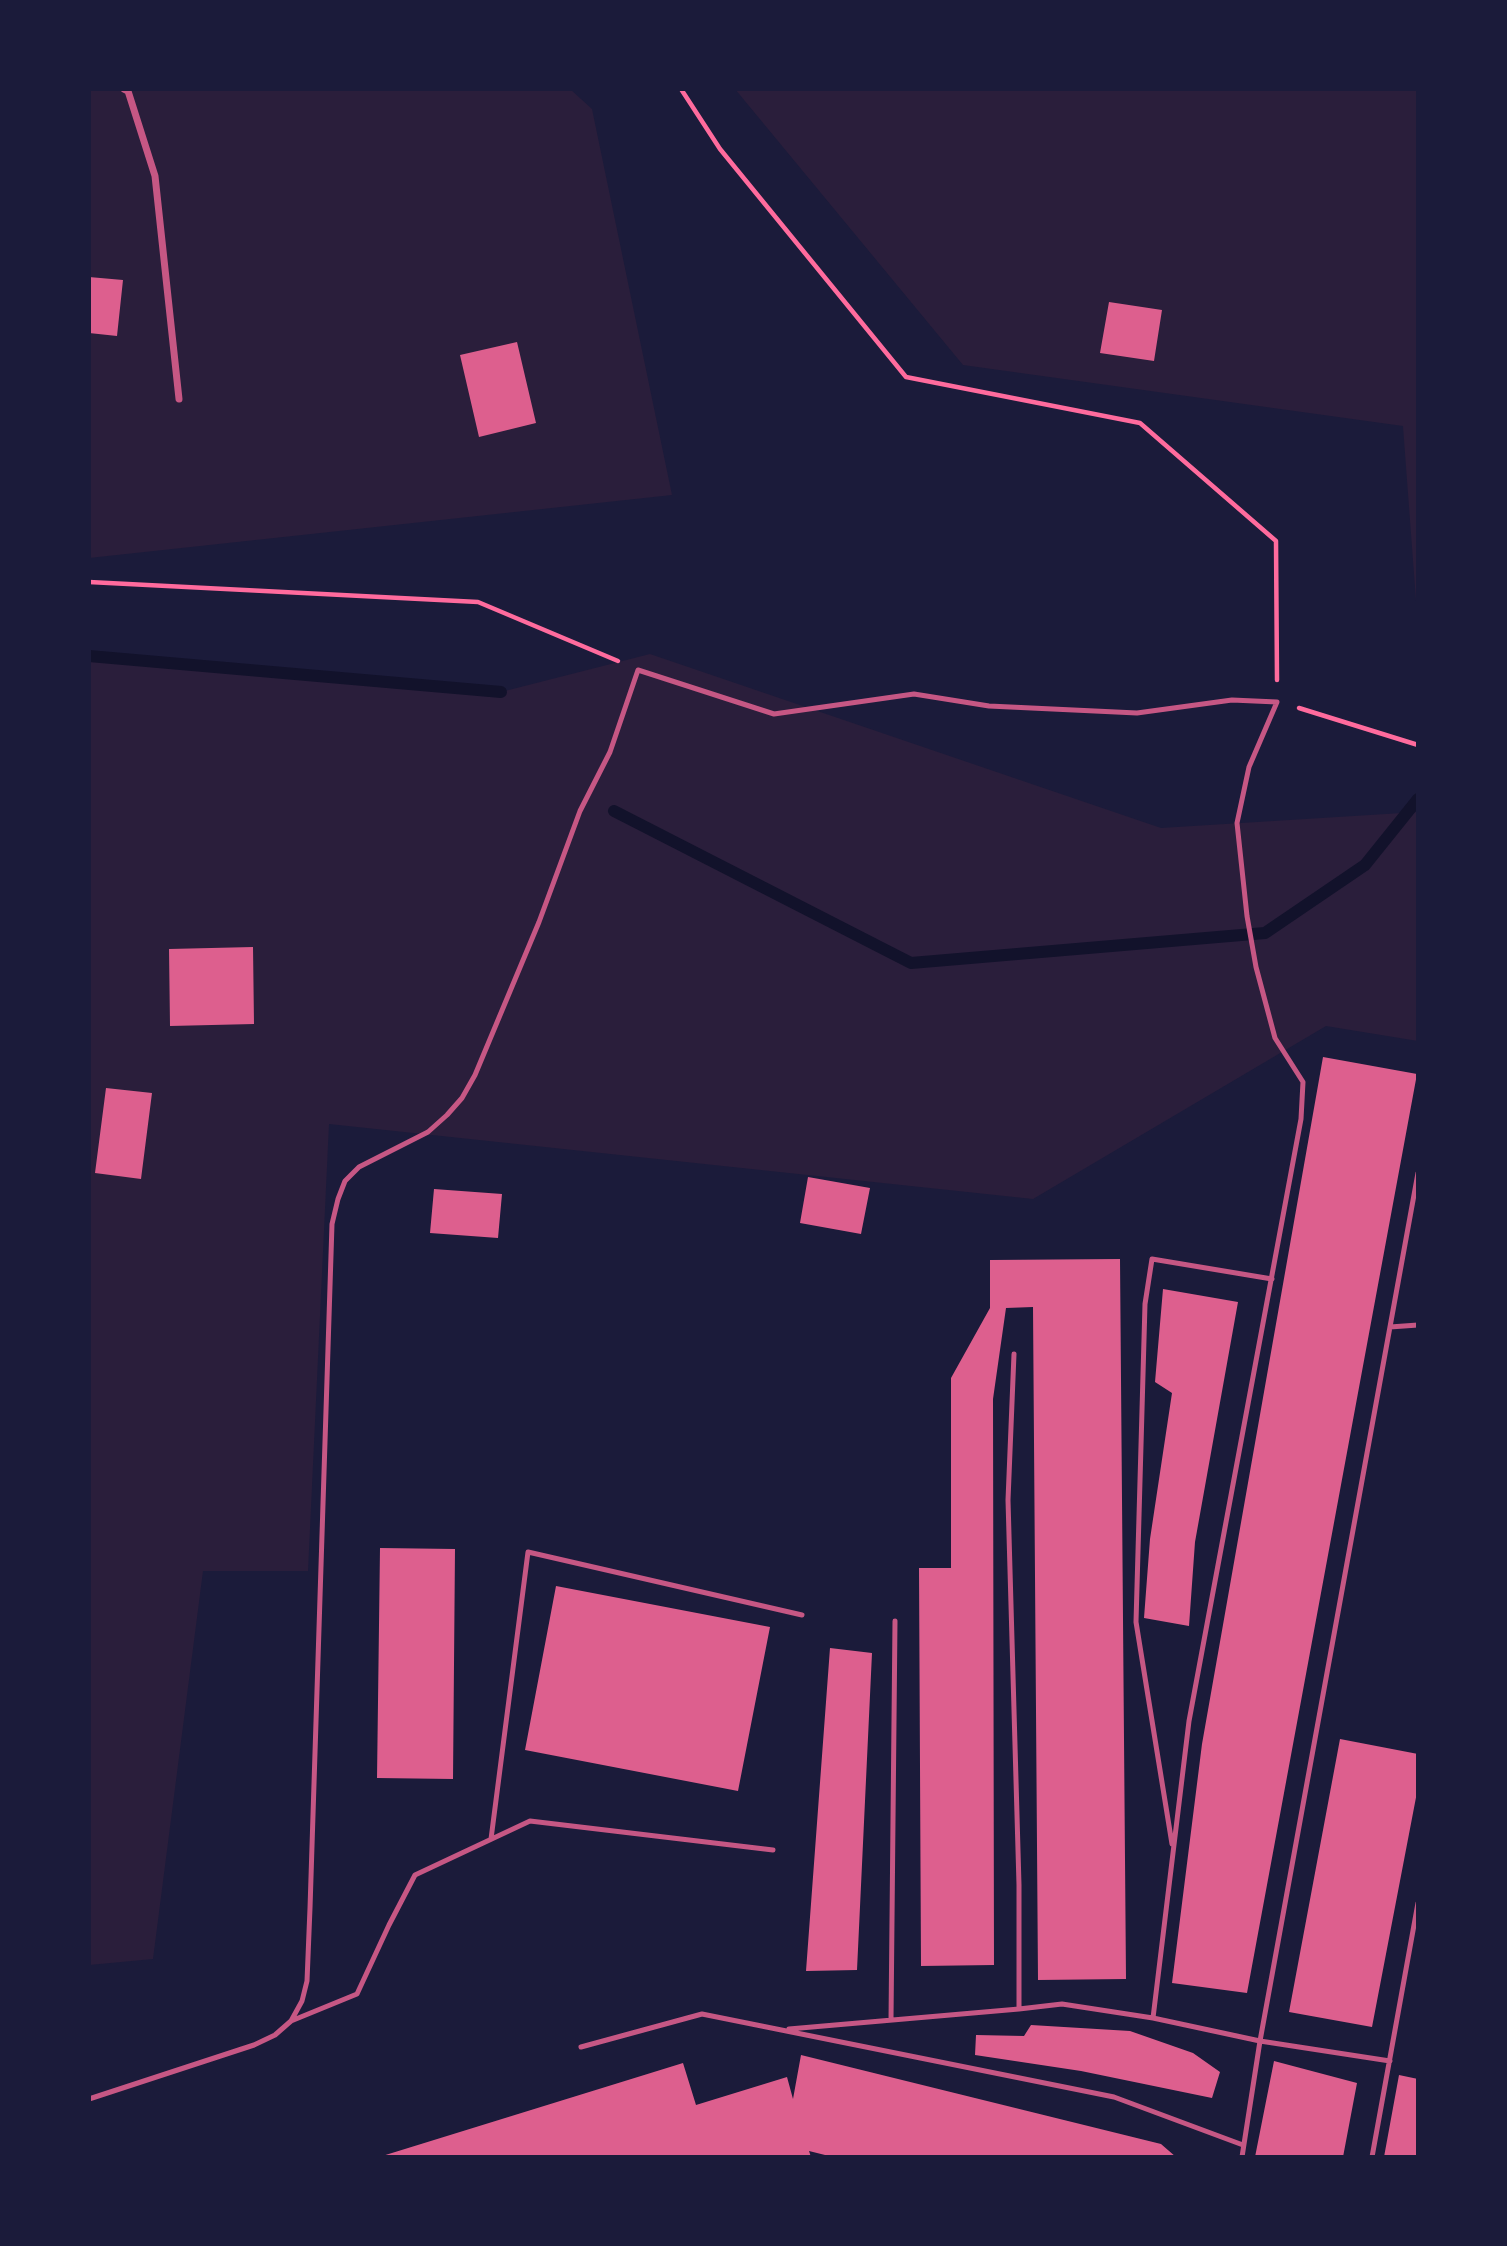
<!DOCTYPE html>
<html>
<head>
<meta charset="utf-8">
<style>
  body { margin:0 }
  #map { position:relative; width:1507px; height:2246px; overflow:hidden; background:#1b1b3a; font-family:"Fira Sans",sans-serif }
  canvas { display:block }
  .frame { position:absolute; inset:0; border:91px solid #1b1b3a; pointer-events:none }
</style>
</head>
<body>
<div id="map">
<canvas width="1507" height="2246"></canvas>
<div class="frame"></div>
</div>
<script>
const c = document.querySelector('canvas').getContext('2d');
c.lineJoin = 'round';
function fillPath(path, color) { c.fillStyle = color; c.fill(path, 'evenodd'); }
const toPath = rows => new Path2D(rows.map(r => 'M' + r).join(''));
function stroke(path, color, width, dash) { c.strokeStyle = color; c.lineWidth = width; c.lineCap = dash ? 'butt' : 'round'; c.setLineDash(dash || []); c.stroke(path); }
fillPath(toPath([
  [89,89,570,89,592,109,672,495,89,558],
  [735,89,1418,89,1418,628,1403,426,963,365],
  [650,654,1161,828,1418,812,1418,1041,1326,1026,1033,1199,329,1124,308,1571,203,1571,153,1959,89,1965,89,656,501,692]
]), '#2a1e3b');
stroke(toPath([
  [89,656,501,692],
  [614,811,911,963,1265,933,1365,865,1418,799]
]), '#12122b', 12);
fillPath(toPath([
  [89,277,123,280,117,336,89,333],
  [1109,302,1162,310,1154,361,1100,353],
  [517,342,536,423,479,437,460,355],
  [253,947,254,1024,170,1026,169,949],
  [1323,1057,1417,1074,1247,1993,1172,1983,1202,1744],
  [106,1088,152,1093,141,1179,95,1173],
  [808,1177,870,1188,861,1234,800,1223],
  [434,1189,502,1194,498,1238,430,1233],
  [1120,1259,1126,1979,1038,1980,1033,1307,1006,1308,993,1399,994,1965,921,1966,919,1568,951,1568,951,1378,990,1308,990,1260],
  [1163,1289,1238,1302,1195,1542,1189,1626,1144,1618,1150,1539,1172,1393,1155,1382],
  [380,1548,455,1549,453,1779,377,1778],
  [556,1586,770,1627,738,1791,525,1750],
  [830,1648,872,1653,857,1970,806,1971],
  [1340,1739,1418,1754,1418,1787,1372,2027,1289,2012],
  [1031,2025,1130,2031,1193,2053,1220,2072,1212,2098,1081,2071,975,2055,976,2035,1024,2036],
  [801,2055,1161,2144,1176,2157,833,2157,809,2151,811,2157,379,2157,683,2063,696,2105,787,2077,793,2099],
  [1274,2061,1357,2083,1343,2157,1255,2157],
  [1399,2075,1418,2079,1418,2157,1384,2157]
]), '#dd5f8e');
stroke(toPath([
  [681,89,720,149,906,377,1140,423,1276,541,1277,680],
  [89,582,478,602,618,661],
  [1299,708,1418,745]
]), '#ff6b9d', 4.5);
stroke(toPath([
  [1390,1327,1418,1325],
  [1014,1354,1008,1500,1019,1885,1019,2009,1062,2004,1153,2018],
  [491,1839,528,1552,802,1615],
  [1172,1844,1136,1622,1145,1304,1152,1259,1272,1279],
  [891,2020,895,1621],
  [291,2021,357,1994,389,1925,415,1875,530,1821,773,1850],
  [789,2029,1019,2009],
  [581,2047,702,2014,1114,2097,1243,2145],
  [89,2099,254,2045,275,2035,291,2021,302,2001,307,1981,310,1908,332,1224,338,1199,345,1181,359,1167,428,1132,447,1115,462,1098,475,1075,539,922,580,811,610,752,638,670,774,714,914,694,989,706,1137,713,1232,700,1277,702,1249,767,1237,823,1247,916,1256,967,1275,1038,1303,1082,1301,1119,1189,1721,1153,2018,1260,2041,1390,2061],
  [1242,2157,1260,2041,1418,1173],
  [1372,2157,1418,1903]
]), '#c65784', 5);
stroke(toPath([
  [124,89,128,91,155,176,179,399]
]), '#c65784', 7);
</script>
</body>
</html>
